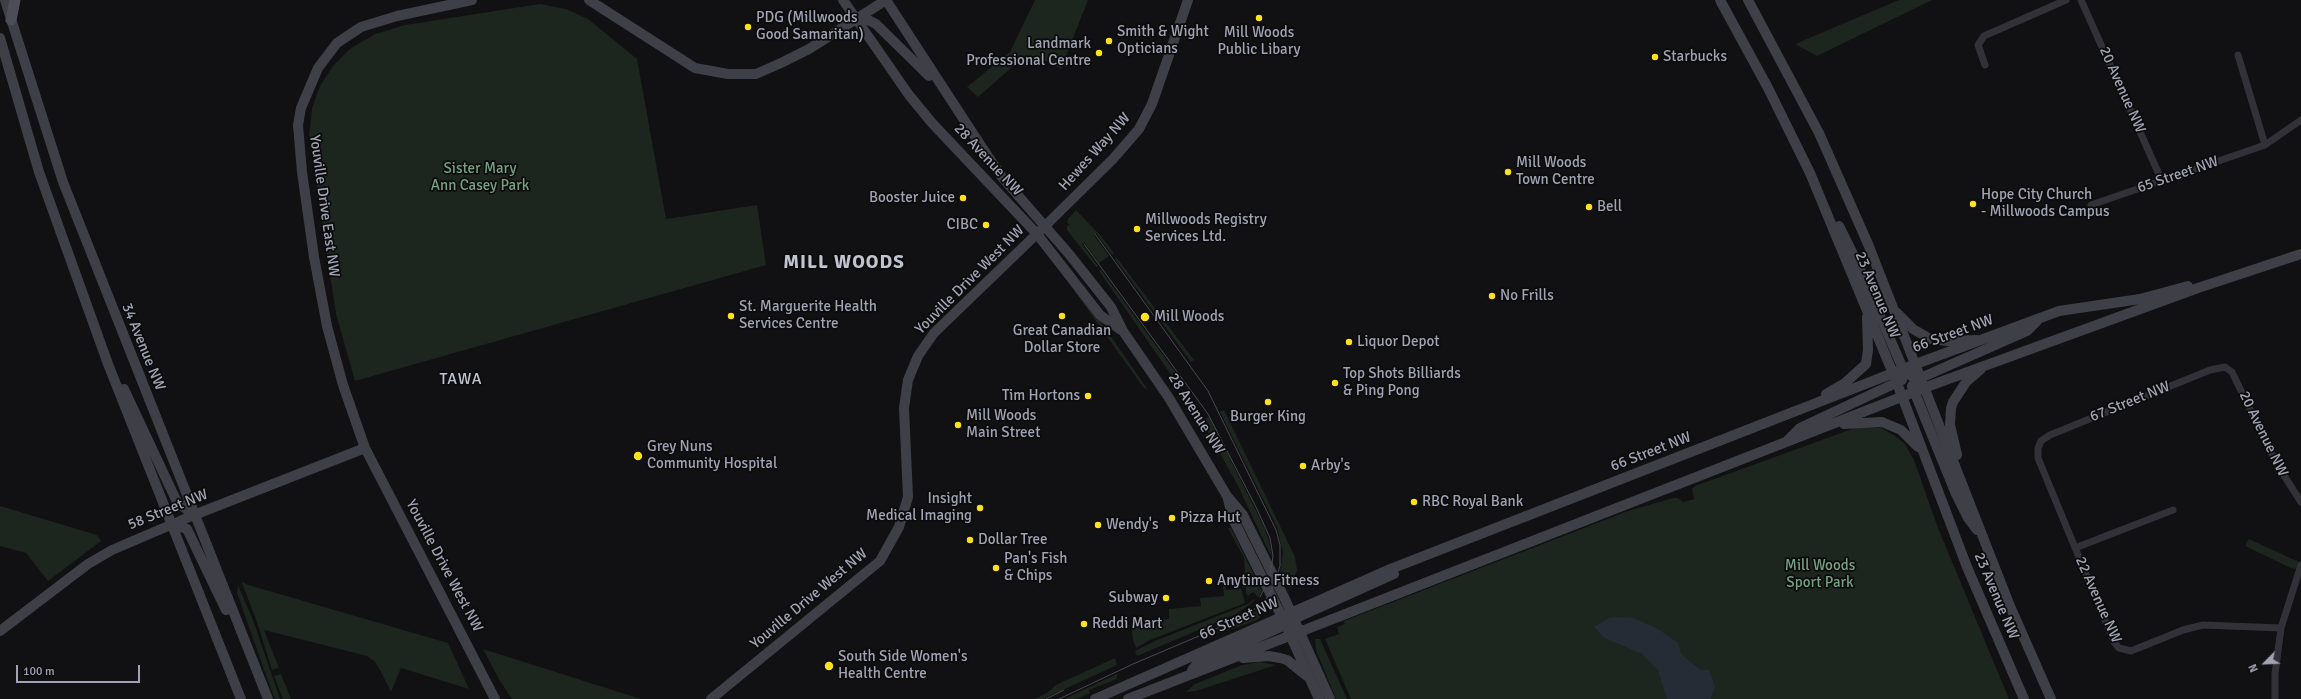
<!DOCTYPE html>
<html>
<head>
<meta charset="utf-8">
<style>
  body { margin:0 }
  #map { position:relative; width:2301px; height:699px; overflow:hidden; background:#111012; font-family:Signika,sans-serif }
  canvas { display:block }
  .north { position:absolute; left:2245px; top:643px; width:40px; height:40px; -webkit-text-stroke:3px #0c0c0d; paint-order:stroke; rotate:246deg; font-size:11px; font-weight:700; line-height:16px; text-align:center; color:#a1a3b4 }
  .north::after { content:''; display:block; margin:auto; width:14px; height:18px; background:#a1a3b4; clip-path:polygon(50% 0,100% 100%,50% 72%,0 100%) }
  .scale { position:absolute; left:16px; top:665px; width:124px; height:18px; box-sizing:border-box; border:2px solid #a1a3b4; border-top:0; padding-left:5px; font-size:12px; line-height:14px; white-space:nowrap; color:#a1a3b4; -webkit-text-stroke:3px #0c0c0d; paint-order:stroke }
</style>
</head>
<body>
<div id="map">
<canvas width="2301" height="699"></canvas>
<div class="north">N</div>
<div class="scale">100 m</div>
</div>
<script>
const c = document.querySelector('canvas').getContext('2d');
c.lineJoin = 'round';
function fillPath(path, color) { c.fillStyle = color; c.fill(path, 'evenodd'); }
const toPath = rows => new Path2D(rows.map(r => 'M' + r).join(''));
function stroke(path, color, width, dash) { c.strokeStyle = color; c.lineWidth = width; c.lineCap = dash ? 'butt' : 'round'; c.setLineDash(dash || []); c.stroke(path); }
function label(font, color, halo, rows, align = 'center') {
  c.font = font + ' Signika,sans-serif'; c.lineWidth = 3.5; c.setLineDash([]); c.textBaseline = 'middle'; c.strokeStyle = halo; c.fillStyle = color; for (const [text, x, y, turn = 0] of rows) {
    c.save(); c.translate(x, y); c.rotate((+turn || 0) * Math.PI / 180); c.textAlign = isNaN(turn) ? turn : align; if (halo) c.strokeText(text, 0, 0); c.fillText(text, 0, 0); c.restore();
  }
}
fillPath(toPath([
  [1035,0,1088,0,1061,69,1039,57,1018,62,978,97,967,87,1010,52],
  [1899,0,1932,0,1817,56,1795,44],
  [540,4,566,9,588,19,637,59,666,219,757,205,766,265,355,381,336,314,309,135,312,108,320,86,333,66,350,49,375,34,405,25],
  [1076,210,1101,236,1114,253,1112,255,1096,233,1094,235,1109,256,1099,263,1084,242,1082,244,1098,266,1096,267,1067,230,1067,226,1070,225,1067,223,1068,219],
  [1117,258,1194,360,1191,362,1115,259],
  [1056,265,1096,315,1148,390,1143,387],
  [1101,270,1176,373,1172,376,1099,271],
  [1224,410,1295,557,1297,570,1291,589,1280,574,1283,553,1277,527,1220,412],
  [1209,417,1264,527,1269,541,1272,558,1236,482,1206,429,1210,427,1205,419],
  [1864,427,1881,428,1895,436,1905,444,1914,460,1938,528,2009,699,1351,699,1325,639,1339,634,1337,627,1345,624,1344,621,1628,511,1673,498,1678,498,1683,502,1694,499,1692,489,1695,486,1852,429],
  [0,506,97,535,101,541,48,581,26,553,0,546],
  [1228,528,1231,528,1262,591,1258,597,1253,592,1248,596,1246,593,1244,558],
  [2249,539,2301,563,2301,570,2291,568,2245,546],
  [244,582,245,584,448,643,469,689,401,668,391,692,381,672,375,662,367,656,264,630,279,668,272,670,257,622,242,583],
  [1221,584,1225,584,1226,590,1241,589,1245,603,1150,640,1136,648,1133,640,1131,623,1169,619,1169,609,1201,606,1200,598,1224,596,1223,586],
  [238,585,253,620,280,699,275,699,268,681,237,593],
  [1254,599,1255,600,1249,605,1234,615,1137,656,1135,651,1155,641,1248,604],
  [1257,610,1260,612,1266,611,1257,620,1235,628,1218,633,1216,632,1245,619],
  [1315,639,1320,639,1347,699,1336,699,1316,650],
  [483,649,641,699,512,699,500,681],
  [1115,658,1117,665,1043,699,1035,699,1047,693,1056,685],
  [1259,662,1276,665,1196,691,1186,692,1195,684,1242,665],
  [281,674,291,699,283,699,274,676],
  [1117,674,1117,679,1089,690,1090,693,1077,699,1064,699]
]), '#1d251f');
fillPath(toPath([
  [1620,617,1633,618,1658,629,1678,643,1681,654,1688,660,1701,670,1709,670,1715,686,1711,699,1667,699,1658,670,1642,654,1605,638,1594,627,1609,618]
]), '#262c36');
stroke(toPath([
  [2081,0,2162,181],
  [2238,55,2265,145],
  [1985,65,1978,45,1984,36,2066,0],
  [2091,205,2265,145,2301,120],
  [2075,548,2173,510],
  [2281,628,2203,625,2183,630,2131,651,2119,648,2114,642,2038,458,2038,448,2041,441,2050,435,2210,370,2225,367,2232,372,2276,463,2301,502],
  [2275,699,2275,674,2281,628,2301,565]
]), '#323137', 7);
stroke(toPath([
  [5,0,63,182,268,699],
  [472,0,397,16,361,27,337,43,318,68,301,108,298,125,302,172,314,257,327,326,343,385,365,448,495,699],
  [589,0,695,68,728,74,756,74,781,63,809,49,886,0],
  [843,0,909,95,932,123,1037,234,1100,315,1121,330],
  [886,0,983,149,1002,177,1069,254,1111,307,1123,331,1169,398,1227,496,1243,515,1284,597,1330,699],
  [1720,0,1768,88,1810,173,1897,383,1967,567,2024,699],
  [1748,0,1819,133,1868,244,2010,606,2051,699],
  [855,18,866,19,876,24,929,76],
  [0,38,39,172,108,364,241,699],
  [1839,226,1855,258,1903,369,1925,388],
  [1896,312,1913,329,1930,339,1948,341,1977,340],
  [1916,380,2027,331,2037,321],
  [1912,386,1956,494,1968,518,1977,530],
  [124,389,177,502,194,515],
  [1826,394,1845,383,1866,364,1868,350,1867,317],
  [1844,424,1882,422,1901,430,1918,447],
  [1788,440,1800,428,1902,380],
  [1957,455,1950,425,1951,408,1953,402,1966,382,1981,369],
  [1228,499,1233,519,1282,617,1319,699],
  [171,524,187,529,226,610],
  [1289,623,1294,619,1394,574],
  [0,631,88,564,112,550,194,515,365,448],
  [1243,658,1269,656,1280,658,1287,660,1307,676],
  [1192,670,1196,665,1283,626,1288,620],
  [711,699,880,561,899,527,908,497,904,408,908,380,918,356,934,333,1045,226,1113,159,1139,129,1152,104,1188,0],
  [1095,699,1388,570,1924,361,2059,311,2140,299,2188,286],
  [1128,699,1932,385,2198,288,2301,254]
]), '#3f3f47', 10);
stroke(toPath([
  [11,20,15,0]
]), '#4d4d57', 11);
stroke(toPath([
  [1084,244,1208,414,1256,507,1270,538,1273,556,1270,577,1260,597],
  [1046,699,1064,690],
  [1059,699,1133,664,1246,616,1267,598,1273,587,1280,566,1280,545,1276,530,1208,391,1095,234]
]), '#4a4a52', 1);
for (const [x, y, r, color] of [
  [1259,18,4,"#fee11d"],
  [748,27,4,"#fee11d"],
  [1109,41,4,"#fee11d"],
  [1099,53,4,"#fee11d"],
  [1655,57,4,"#fee11d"],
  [1508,172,4,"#fee11d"],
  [963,198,4,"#fee11d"],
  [1973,204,4,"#fee11d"],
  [1589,207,4,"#fee11d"],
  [986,225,4,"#fee11d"],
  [1137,229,4,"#fee11d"],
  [1492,296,4,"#fee11d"],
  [731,316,4,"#fee11d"],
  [1062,316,4,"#fee11d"],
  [1145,317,5,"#fee11d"],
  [1349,342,4,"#fee11d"],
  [1335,383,4,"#fee11d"],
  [1088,396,4,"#fee11d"],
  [1268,402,4,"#fee11d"],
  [958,425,4,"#fee11d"],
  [638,456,5,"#fee11d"],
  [1303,466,4,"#fee11d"],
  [1414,502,4,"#fee11d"],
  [980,508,4,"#fee11d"],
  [1172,518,4,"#fee11d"],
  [1098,525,4,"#fee11d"],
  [970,540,4,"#fee11d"],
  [996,568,4,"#fee11d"],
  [1209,581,4,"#fee11d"],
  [1166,598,4,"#fee11d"],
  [1084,624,4,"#fee11d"],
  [829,666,5,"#fee11d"]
]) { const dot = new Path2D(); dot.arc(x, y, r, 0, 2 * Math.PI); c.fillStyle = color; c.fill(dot); stroke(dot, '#0c0c0d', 1.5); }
label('15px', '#a1a3b4', '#0c0c0d', [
  ["PDG (Millwoods",756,18],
  ["Good Samaritan)",756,35],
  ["Smith & Wight",1117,32],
  ["Opticians",1117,49],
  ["Mill Woods",1259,33,"center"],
  ["Public Libary",1259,50,"center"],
  ["Landmark",1091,44,"right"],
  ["Professional Centre",1091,61,"right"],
  ["Starbucks",1663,57],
  ["Mill Woods",1516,163],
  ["Town Centre",1516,180],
  ["Hope City Church",1981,195],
  ["- Millwoods Campus",1981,212],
  ["Booster Juice",955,198,"right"],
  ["Bell",1597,207],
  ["Millwoods Registry",1145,220],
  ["Services Ltd.",1145,237],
  ["CIBC",978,225,"right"],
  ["No Frills",1500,296],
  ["St. Marguerite Health",739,307],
  ["Services Centre",739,324],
  ["Mill Woods",1154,317],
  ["Great Canadian",1062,331,"center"],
  ["Dollar Store",1062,348,"center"],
  ["Liquor Depot",1357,342],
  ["Top Shots Billiards",1343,374],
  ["& Ping Pong",1343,391],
  ["Tim Hortons",1080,396,"right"],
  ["Mill Woods",966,416],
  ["Main Street",966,433],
  ["Burger King",1268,417,"center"],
  ["Grey Nuns",647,447],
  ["Community Hospital",647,464],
  ["Arby's",1311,466],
  ["Insight",972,499,"right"],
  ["Medical Imaging",972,516,"right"],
  ["RBC Royal Bank",1422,502],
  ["Pizza Hut",1180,518],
  ["Wendy's",1106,525],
  ["Dollar Tree",978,540],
  ["Pan's Fish",1004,559],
  ["& Chips",1004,576],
  ["Anytime Fitness",1217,581],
  ["Subway",1158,598,"right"],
  ["Reddi Mart",1092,624],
  ["South Side Women's",838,657],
  ["Health Centre",838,674]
], 'left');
label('15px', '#a1a3b4', '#0c0c0d', [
  ["20 Avenue NW",2122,90,66],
  ["Hewes Way NW",1095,152,-48],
  ["28 Avenue NW",988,160,47],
  ["65 Street NW",2178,175,-19],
  ["Youville Drive East NW",324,206,82],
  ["Youville Drive West NW",970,280,-45],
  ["23 Avenue NW",1877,295,67],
  ["66 Street NW",1953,334,-20],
  ["34 Avenue NW",143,347,68],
  ["67 Street NW",2130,402,-22],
  ["28 Avenue NW",1196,414,58],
  ["20 Avenue NW",2263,434,64],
  ["66 Street NW",1651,452,-21],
  ["58 Street NW",168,510,-22],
  ["Youville Drive West NW",444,566,62],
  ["23 Avenue NW",1996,596,67],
  ["Youville Drive West NW",809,599,-40],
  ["22 Avenue NW",2098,600,66],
  ["66 Street NW",1239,619,-24]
]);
label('15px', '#76a182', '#0c0c0d', [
  ["Sister Mary",480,169],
  ["Ann Casey Park",480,186],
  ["Mill Woods",1820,566],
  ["Sport Park",1820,583]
]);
c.letterSpacing = '1px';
label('16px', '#c2c3d0', '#0c0c0d', [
  ["TAWA",461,380]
]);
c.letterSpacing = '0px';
c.letterSpacing = '1px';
label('bold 19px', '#c2c3d0', '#0c0c0d', [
  ["MILL WOODS",844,263]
]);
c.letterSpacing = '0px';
</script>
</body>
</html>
